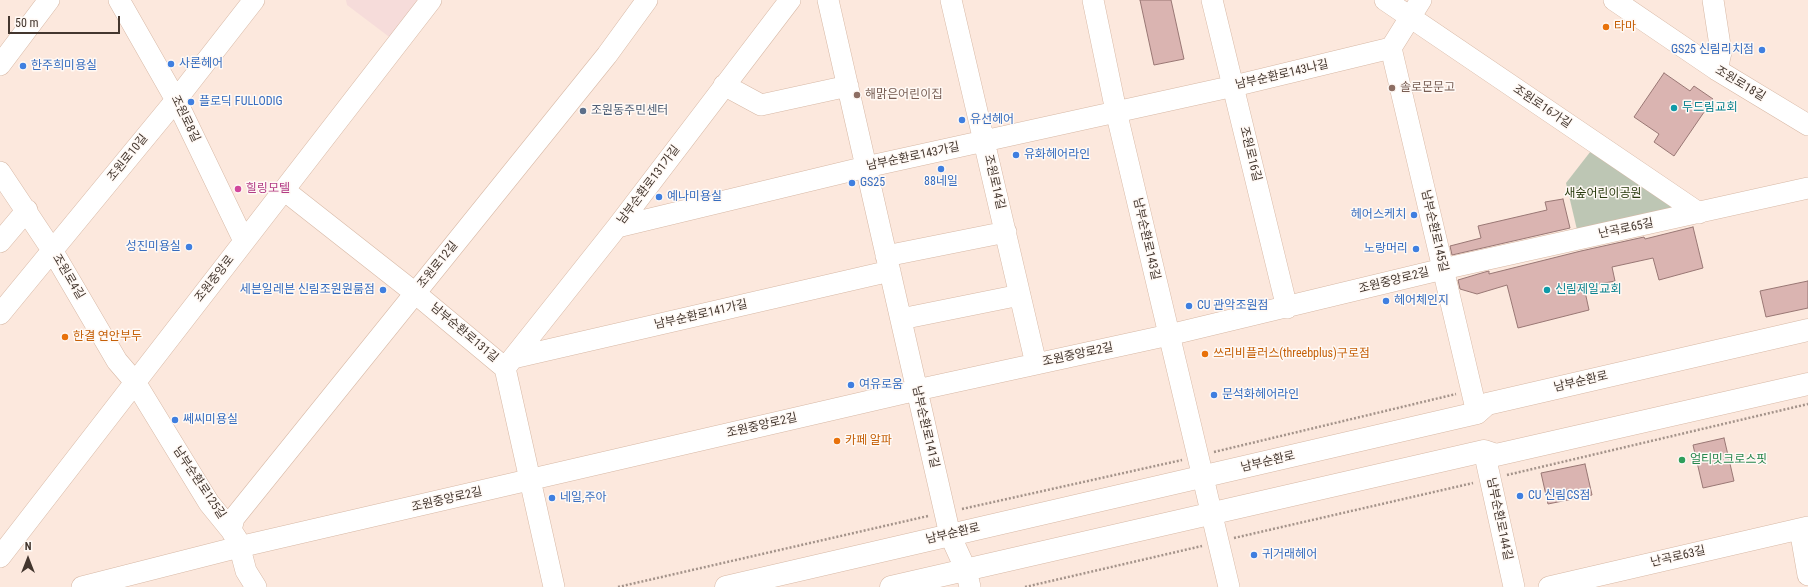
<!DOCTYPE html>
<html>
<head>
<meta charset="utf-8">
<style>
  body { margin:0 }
  #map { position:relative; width:1808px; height:587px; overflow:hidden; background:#fce8dd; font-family:"Roboto Condensed",sans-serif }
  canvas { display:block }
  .north { position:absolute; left:8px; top:539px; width:40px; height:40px; -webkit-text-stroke:3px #fff9f5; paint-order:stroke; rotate:0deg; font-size:11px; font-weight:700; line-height:16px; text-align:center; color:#43362e }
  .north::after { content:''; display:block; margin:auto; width:14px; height:18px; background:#43362e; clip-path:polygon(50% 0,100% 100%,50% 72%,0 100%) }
  .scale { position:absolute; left:8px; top:16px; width:112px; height:18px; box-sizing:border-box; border:2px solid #43362e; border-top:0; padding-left:5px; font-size:12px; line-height:14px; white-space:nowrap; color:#43362e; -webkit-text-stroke:3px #fff9f5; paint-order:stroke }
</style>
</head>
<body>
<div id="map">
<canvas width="1808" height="587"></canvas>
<div class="north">N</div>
<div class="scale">50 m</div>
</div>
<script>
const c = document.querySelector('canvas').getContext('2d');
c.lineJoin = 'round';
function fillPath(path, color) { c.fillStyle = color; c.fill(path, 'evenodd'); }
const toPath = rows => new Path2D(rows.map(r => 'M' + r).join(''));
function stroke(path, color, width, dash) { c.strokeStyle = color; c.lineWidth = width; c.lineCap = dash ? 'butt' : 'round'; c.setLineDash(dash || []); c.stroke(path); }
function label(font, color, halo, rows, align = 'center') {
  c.font = font + ' "Roboto Condensed","Noto Sans KR",sans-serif'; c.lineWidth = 3; c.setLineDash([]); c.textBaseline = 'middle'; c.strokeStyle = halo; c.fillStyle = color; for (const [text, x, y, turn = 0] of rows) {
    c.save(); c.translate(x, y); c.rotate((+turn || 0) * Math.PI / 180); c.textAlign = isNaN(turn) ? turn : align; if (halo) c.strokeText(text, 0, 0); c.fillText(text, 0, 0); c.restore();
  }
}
fillPath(toPath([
  [346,0,423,0,392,39,347,5]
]), '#f6dcda');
fillPath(toPath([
  [1594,147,1689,211,1578,234,1566,183]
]), '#bdc6b4');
const building = toPath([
  [1140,0,1171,0,1184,59,1154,65,1140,0],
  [1664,73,1690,91,1694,86,1713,99,1674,156,1654,142,1659,134,1634,117,1664,73],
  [1563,199,1570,228,1452,255,1450,246,1481,238,1478,226,1547,210,1545,202,1563,199],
  [1693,227,1703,268,1659,280,1653,258,1612,267,1615,281,1584,287,1589,310,1518,328,1507,285,1477,294,1460,289,1458,280,1485,272,1489,271,1489,274,1581,251,1644,237,1645,239,1693,227],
  [1808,281,1808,308,1766,317,1760,291,1808,281],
  [1724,438,1734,481,1703,488,1693,445,1724,438],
  [1585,464,1592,495,1548,504,1541,473,1585,464]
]);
fillPath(building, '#dab4b1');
stroke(building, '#997774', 1);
const minor = toPath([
  [119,0,176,100,244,241],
  [828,0,950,535,966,570,970,587],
  [951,0,1036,364],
  [1093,0,1116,111,1229,587],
  [1212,0,1287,308],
  [1385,0,1699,213],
  [1614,0,1717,70,1808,125],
  [1713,0,1721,52,1717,70],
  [1391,48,1477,413],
  [0,65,49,0],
  [724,85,761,105,848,86],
  [0,172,52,250,117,361,135,382,209,503,231,530,238,541,246,571,256,587],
  [284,190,415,293,505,368,554,587],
  [617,227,866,167,1234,86,1391,48,1421,0],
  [0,242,27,210],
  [886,256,1006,232],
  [0,314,176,100,254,0],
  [901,319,1020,295],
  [513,358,890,271],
  [505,368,617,227,790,0],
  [1484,451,1514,587],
  [1800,529,1808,575],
  [231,530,234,518,607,55,647,0],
  [0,557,431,0],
  [82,587,239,547,917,390,1169,335,1443,269,1808,188],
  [1549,587,1808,527]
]);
const major = toPath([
  [726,587,1477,413,1487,404,1808,330],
  [891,587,1484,451,1496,455,1808,384]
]);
stroke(minor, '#d7b8a5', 22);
stroke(major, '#d7b8a5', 23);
stroke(toPath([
  [1214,452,1456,394],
  [1507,475,1808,404],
  [962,509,1182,460],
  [1234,538,1473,483],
  [618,587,928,516],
  [1025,587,1202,546]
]), '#a4938a', 2.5, [2, 2]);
stroke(minor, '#fff', 21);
stroke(major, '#fff', 22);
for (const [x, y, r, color] of [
  [1606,27,4,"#e8710a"],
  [1762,50,4,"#3f7fe0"],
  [171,64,4,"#3f7fe0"],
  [23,66,4,"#3f7fe0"],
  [1392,88,4,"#8d6e63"],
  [857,95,4,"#8d6e63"],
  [191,102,4,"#3f7fe0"],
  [1674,108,4,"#0f9aa8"],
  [583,111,4,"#5c6f8a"],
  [962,120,4,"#3f7fe0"],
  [1016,155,4,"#3f7fe0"],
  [941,169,4,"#3f7fe0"],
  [852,183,4,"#3f7fe0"],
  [238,189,4,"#d1479c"],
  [659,197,4,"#3f7fe0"],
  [1414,215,4,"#3f7fe0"],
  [189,247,4,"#3f7fe0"],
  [1416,249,4,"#3f7fe0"],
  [383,290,4,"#3f7fe0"],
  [1547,290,4,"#0f9aa8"],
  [1386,301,4,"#3f7fe0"],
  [1189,306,4,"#3f7fe0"],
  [65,337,4,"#e8710a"],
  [1205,354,4,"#e8710a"],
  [851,385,4,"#3f7fe0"],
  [1214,395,4,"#3f7fe0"],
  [175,420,4,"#3f7fe0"],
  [837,441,4,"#e8710a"],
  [1682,460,4,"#2e9e5b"],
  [1520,496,4,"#3f7fe0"],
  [552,498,4,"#3f7fe0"],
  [1254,555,4,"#3f7fe0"]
]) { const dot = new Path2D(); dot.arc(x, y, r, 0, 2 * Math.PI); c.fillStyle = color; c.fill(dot); stroke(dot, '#fff9f5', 1.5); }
label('12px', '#c56008', '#fff9f5', [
  ["타마",1614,27],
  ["한결 연안부두",73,337],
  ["쓰리비플러스(threebplus)구로점",1213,354],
  ["카페 알파",845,441]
], 'left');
label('12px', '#366cbe', '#fff9f5', [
  ["GS25 신림리치점",1754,50,"right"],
  ["사론헤어",179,64],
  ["한주희미용실",31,66],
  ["플로딕 FULLODIG",199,102],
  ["유선헤어",970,120],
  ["유화헤어라인",1024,155],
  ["88네일",941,182,"center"],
  ["GS25",860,183],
  ["예나미용실",667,197],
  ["헤어스케치",1406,215,"right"],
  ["성진미용실",181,247,"right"],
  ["노랑머리",1408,249,"right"],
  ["세븐일레븐 신림조원원룸점",375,290,"right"],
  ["헤어체인지",1394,301],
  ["CU 관악조원점",1197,306],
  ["여유로움",859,385],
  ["문석화헤어라인",1222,395],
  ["쎄씨미용실",183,420],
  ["CU 신림CS점",1528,496],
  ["네일,주아",560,498],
  ["귀거래헤어",1262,555]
], 'left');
label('12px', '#43362e', '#fff9f5', [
  ["남부순환로143나길",1282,75,-13],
  ["조원로18길",1740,84,31],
  ["조원로16가길",1542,107,34],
  ["조원로8길",185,119,64],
  ["조원로16길",1250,154,76],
  ["남부순환로143가길",913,157,-12],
  ["조원로10길",128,158,-51],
  ["조원로14길",994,182,77],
  ["남부순환로131가길",649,185,-53],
  ["난곡로65길",1626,229,-12],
  ["남부순환로145길",1434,231,77],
  ["남부순환로143길",1146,239,77],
  ["조원로12길",438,265,-51],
  ["조원로4길",68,277,59],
  ["조원중앙로",215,279,-52],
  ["조원중앙로2길",1394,281,-14],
  ["남부순환로141가길",701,315,-13],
  ["남부순환로131길",464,333,40],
  ["조원중앙로2길",1078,355,-12],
  ["남부순환로",1581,382,-13],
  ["조원중앙로2길",762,426,-13],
  ["남부순환로141길",925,427,77],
  ["남부순환로",1268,462,-13],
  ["남부순환로125길",199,483,56],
  ["조원중앙로2길",447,500,-13],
  ["남부순환로144길",1499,519,78],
  ["남부순환로",953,534,-13],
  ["난곡로63길",1678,557,-13]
]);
label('12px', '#785e54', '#fff9f5', [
  ["솔로몬문고",1400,88],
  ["해맑은어린이집",865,95]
], 'left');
label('12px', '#0d838f', '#fff9f5', [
  ["두드림교회",1682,108],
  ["신림제일교회",1555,290]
], 'left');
label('12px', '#4e5e75', '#fff9f5', [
  ["조원동주민센터",591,111]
], 'left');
label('12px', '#b23c85', '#fff9f5', [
  ["힐링모텔",246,189]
], 'left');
label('12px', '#293b0e', '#fff9f5', [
  ["새숲어린이공원",1603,194]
]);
label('12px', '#27864d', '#fff9f5', [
  ["얼티밋크로스핏",1690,460]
], 'left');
</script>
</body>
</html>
